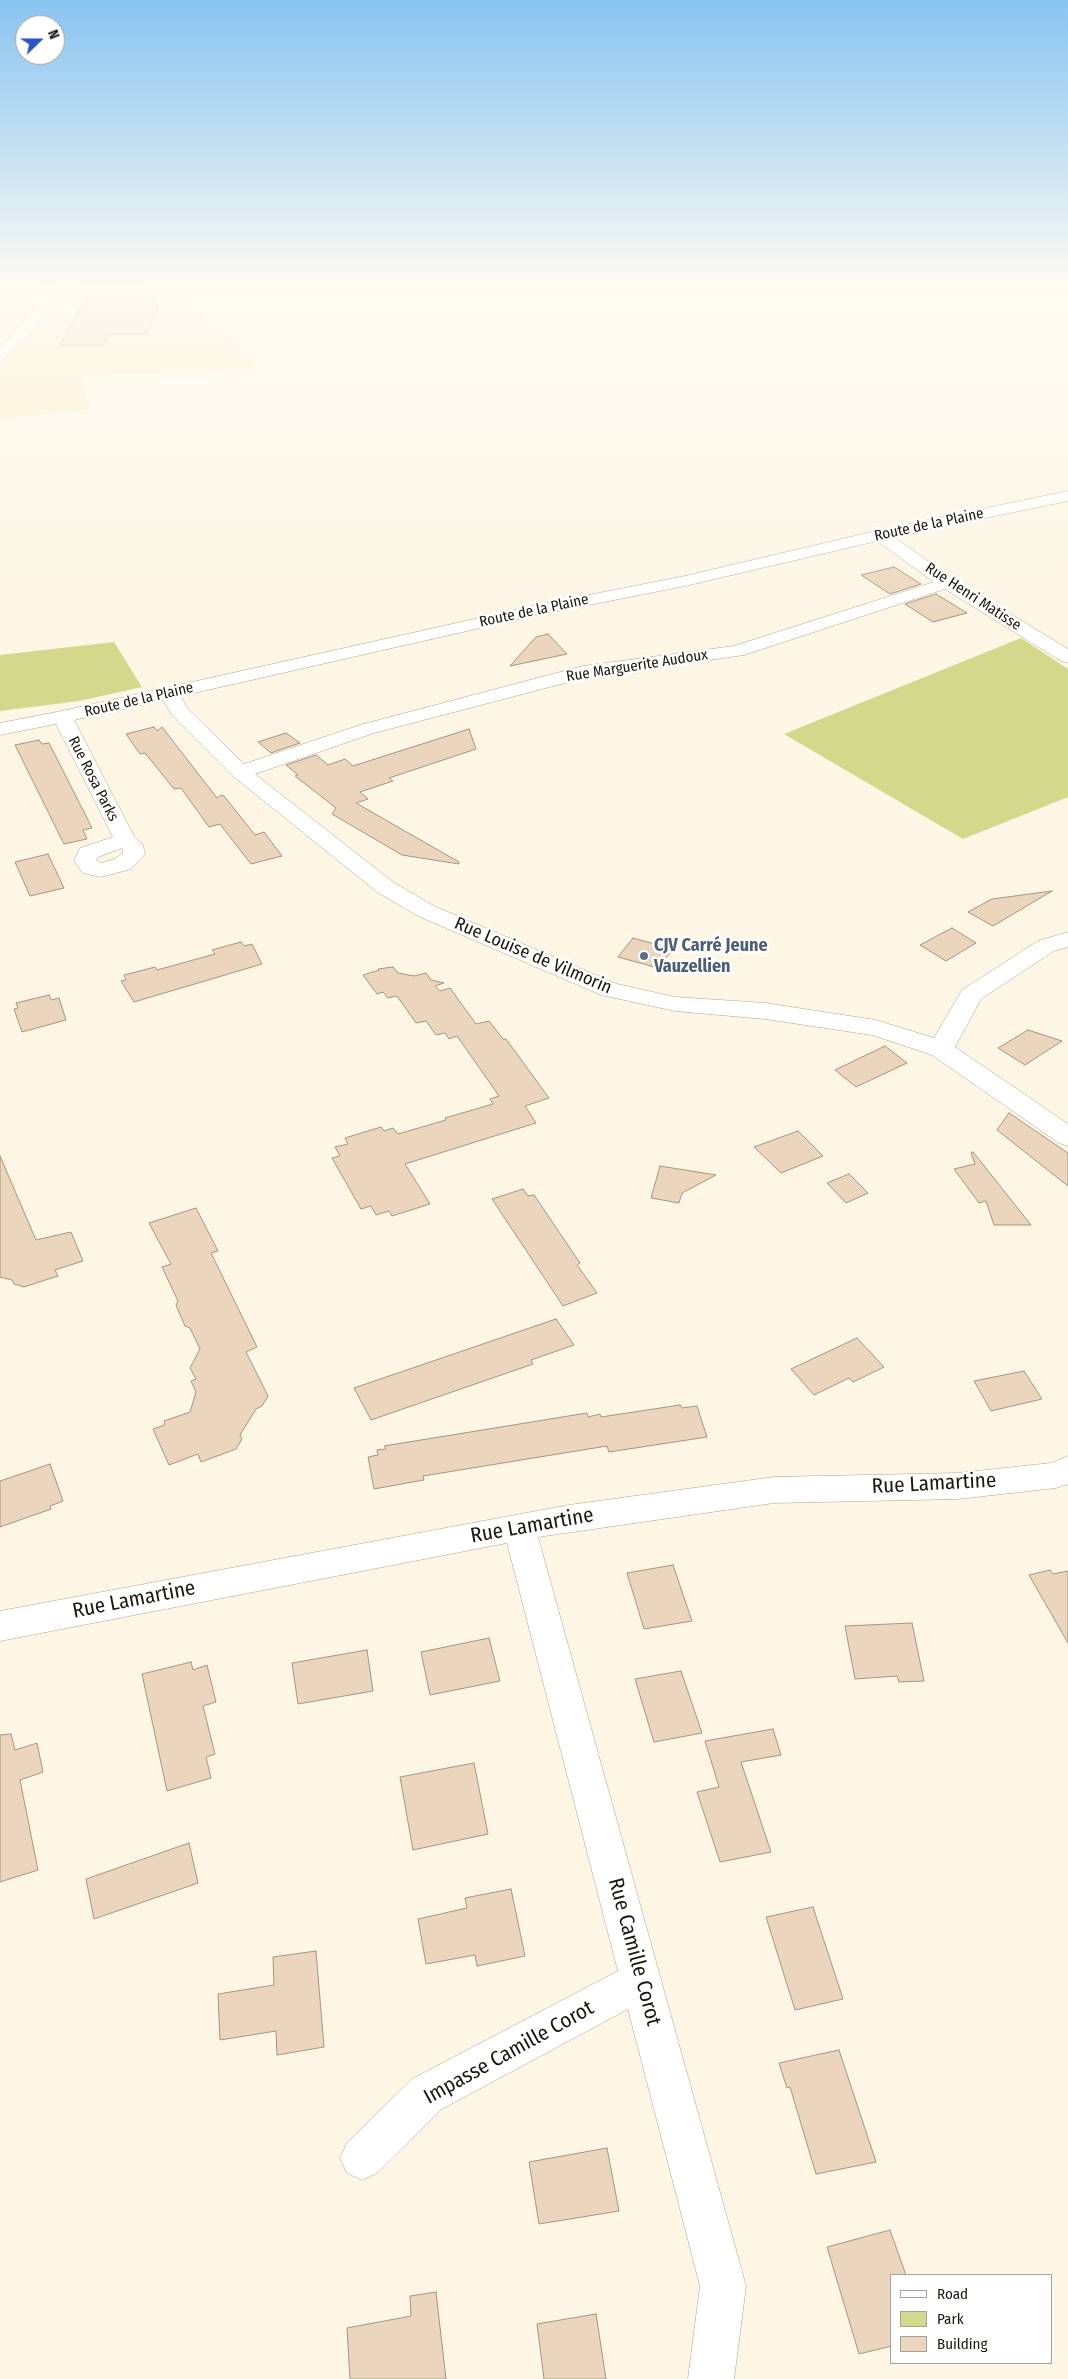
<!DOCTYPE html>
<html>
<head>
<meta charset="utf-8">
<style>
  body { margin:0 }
  #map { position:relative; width:1068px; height:2379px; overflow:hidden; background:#fdf6e5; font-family:"Fira Sans Condensed",sans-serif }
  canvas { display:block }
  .legend { position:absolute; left:890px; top:2274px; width:162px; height:90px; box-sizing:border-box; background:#fff; border:1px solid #a4a29e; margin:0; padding:6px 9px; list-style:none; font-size:15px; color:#1b170d }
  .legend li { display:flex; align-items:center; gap:10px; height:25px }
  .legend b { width:25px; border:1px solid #a4a29e }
  .north { position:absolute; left:15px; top:15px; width:50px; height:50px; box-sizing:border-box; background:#fff; border:1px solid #a4a29e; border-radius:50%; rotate:68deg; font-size:14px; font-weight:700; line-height:20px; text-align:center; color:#1b170d }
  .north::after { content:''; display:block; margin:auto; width:18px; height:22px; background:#2c53c2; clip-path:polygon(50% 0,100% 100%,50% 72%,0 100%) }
</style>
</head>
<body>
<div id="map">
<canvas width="1068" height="2379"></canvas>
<ul class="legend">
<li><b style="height:6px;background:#fff"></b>Road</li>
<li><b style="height:14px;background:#d3d88b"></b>Park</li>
<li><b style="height:14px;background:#ebd6bd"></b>Building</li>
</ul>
<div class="north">N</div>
</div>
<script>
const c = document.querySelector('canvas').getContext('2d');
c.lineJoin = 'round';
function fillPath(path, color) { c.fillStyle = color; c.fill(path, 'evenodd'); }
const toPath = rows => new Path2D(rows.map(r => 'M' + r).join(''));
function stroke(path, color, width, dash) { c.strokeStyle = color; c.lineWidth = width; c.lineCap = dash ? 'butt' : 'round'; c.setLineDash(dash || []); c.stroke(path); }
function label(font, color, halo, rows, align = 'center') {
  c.font = font + ' "Fira Sans Condensed",sans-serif'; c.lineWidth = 5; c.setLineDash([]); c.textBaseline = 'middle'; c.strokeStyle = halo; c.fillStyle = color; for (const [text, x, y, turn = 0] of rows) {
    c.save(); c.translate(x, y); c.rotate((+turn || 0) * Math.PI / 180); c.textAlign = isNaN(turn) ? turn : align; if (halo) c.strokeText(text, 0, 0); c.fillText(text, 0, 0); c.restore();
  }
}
fillPath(toPath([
  [0,288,176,288,259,369,83,376,90,409,0,419]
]), '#fbedc8');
fillPath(toPath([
  [1021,638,1068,669,1068,797,963,839,784,734],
  [114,642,142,687,79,701,0,711,0,655]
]), '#d3d88b');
const building = toPath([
  [82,288,139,288,159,306,146,334,109,334,103,345,60,345,87,296,90,296,82,288],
  [894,567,921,584,890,594,861,575,894,567],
  [936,594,967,613,933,622,905,604,936,594],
  [548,634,567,654,510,666,536,637,548,634],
  [154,727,157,731,162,727,217,798,221,795,224,796,255,835,264,832,282,856,251,864,220,824,209,827,181,788,174,789,145,753,140,754,126,734,154,727],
  [469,729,476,749,389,778,393,781,360,792,368,799,356,803,459,862,459,864,402,855,332,814,336,808,295,776,298,775,286,765,316,755,328,765,345,759,353,766,469,729],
  [286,733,300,743,271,753,258,742,286,733],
  [39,740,42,744,49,743,92,828,83,830,87,839,64,844,15,745,39,740],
  [48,854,64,888,30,896,15,862,48,854],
  [1052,891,993,926,968,912,992,899,1052,891],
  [952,928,976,943,946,961,920,945,952,928],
  [633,938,673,949,658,968,618,957,633,938],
  [241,942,244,946,252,944,262,964,134,1002,121,981,126,980,124,975,155,967,157,970,215,954,212,950,241,942],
  [393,967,398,973,414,976,426,973,431,980,444,983,435,986,440,991,450,988,476,1024,489,1021,503,1039,506,1039,549,1098,525,1106,536,1123,405,1164,430,1204,392,1216,389,1211,376,1215,371,1206,361,1209,332,1158,340,1156,335,1147,348,1144,345,1138,381,1127,384,1131,393,1128,398,1134,446,1120,445,1118,493,1104,490,1099,499,1096,457,1036,449,1039,445,1033,436,1035,426,1021,416,1023,397,996,388,998,383,992,377,994,363,975,379,970,378,969,393,967],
  [49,995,51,1000,59,998,66,1020,22,1032,14,1009,18,1008,16,1003,49,995],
  [1028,1030,1062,1041,1025,1065,998,1048,1028,1030],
  [885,1046,907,1063,856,1087,835,1070,885,1046],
  [1009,1113,1068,1153,1068,1186,997,1130,1009,1113],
  [798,1131,823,1156,781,1173,754,1147,798,1131],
  [973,1152,981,1162,1031,1225,994,1225,986,1201,979,1203,954,1169,975,1164,971,1153,973,1152],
  [0,1156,36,1240,71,1232,83,1261,55,1270,58,1276,24,1287,14,1284,12,1280,0,1277,0,1156],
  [660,1166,716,1175,682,1193,679,1203,651,1198,660,1166],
  [849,1174,868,1193,846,1203,827,1183,849,1174],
  [523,1189,528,1196,534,1195,580,1263,577,1265,597,1293,563,1306,492,1199,523,1189],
  [196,1208,218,1251,211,1253,257,1347,246,1352,268,1396,262,1406,256,1409,240,1435,242,1439,236,1449,201,1462,198,1454,169,1465,153,1429,165,1425,164,1421,190,1412,196,1392,191,1381,196,1379,190,1368,200,1349,190,1328,185,1326,176,1305,178,1301,162,1267,171,1264,149,1223,196,1208],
  [556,1319,574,1345,531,1360,533,1364,371,1420,354,1388,556,1319],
  [857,1338,884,1367,853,1382,849,1378,814,1395,791,1369,857,1338],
  [1024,1371,1042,1399,991,1411,974,1381,1024,1371],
  [680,1405,682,1408,697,1406,707,1437,609,1452,607,1446,423,1476,424,1480,374,1489,368,1457,378,1455,377,1450,386,1449,384,1446,587,1413,588,1417,600,1414,601,1417,680,1405],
  [50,1464,63,1501,50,1506,51,1509,0,1527,0,1481,50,1464],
  [673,1565,692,1621,644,1629,627,1573,673,1565],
  [1050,1570,1053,1574,1068,1571,1068,1643,1029,1575,1050,1570],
  [912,1623,924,1681,899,1682,897,1676,855,1679,845,1626,912,1623],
  [489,1638,500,1681,430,1695,421,1652,489,1638],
  [367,1650,373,1691,298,1704,292,1663,367,1650],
  [191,1662,193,1670,207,1665,216,1702,203,1706,215,1754,206,1757,211,1778,167,1791,142,1674,191,1662],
  [681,1671,702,1733,654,1742,635,1679,681,1671],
  [773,1729,781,1755,741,1762,771,1852,720,1862,697,1792,719,1787,705,1741,773,1729],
  [11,1734,15,1750,37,1743,43,1772,20,1780,38,1870,0,1882,0,1735,11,1734],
  [474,1763,488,1834,413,1850,400,1777,474,1763],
  [189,1843,198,1883,94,1919,86,1879,189,1843],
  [511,1889,525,1956,477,1966,475,1955,426,1964,418,1919,467,1908,465,1898,511,1889],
  [813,1907,843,1999,795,2010,766,1917,813,1907],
  [316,1951,324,2047,277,2055,276,2031,220,2040,218,1994,274,1985,273,1957,316,1951],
  [839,2050,876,2162,816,2174,790,2087,787,2088,779,2063,839,2050],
  [607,2148,619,2211,539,2224,529,2162,607,2148],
  [890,2230,906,2275,892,2275,892,2346,859,2354,827,2247,890,2230],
  [436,2292,446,2379,350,2379,347,2328,411,2316,410,2296,436,2292],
  [596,2314,606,2379,544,2379,537,2324,596,2314]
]);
fillPath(building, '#ebd6bd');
stroke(building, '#a8947d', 1);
const street = toPath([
  [1068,491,1068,501,894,537,953,579,1068,649,1068,663,1061,661,945,589,744,655,584,678,374,733,255,774,393,882,434,906,617,984,675,997,765,1003,876,1020,934,1038,962,990,1038,941,1068,932,1068,947,1054,951,981,999,955,1047,1068,1124,1068,1146,1059,1143,932,1055,872,1035,765,1019,675,1011,601,995,418,916,377,892,233,776,172,715,163,700,74,720,134,836,143,845,145,854,131,869,101,877,83,873,74,861,80,848,113,837,56,724,0,735,0,723,62,711,533,606,685,576,880,530,1068,491],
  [877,541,934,582,734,646,583,666,360,725,244,764,187,708,181,696,533,616,685,586,877,541],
  [122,848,123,853,115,859,101,863,96,860,98,857,122,848],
  [1068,1456,1068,1484,1056,1488,958,1499,774,1503,538,1537,746,2286,734,2379,688,2379,700,2286,628,2009,442,2109,377,2173,362,2180,347,2173,340,2158,347,2143,412,2079,618,1971,507,1543,0,1641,0,1611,569,1505,774,1477,958,1473,1051,1463,1068,1456]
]);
const secondary = toPath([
  [43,288,55,288,52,301,35,327,5,359,0,360,0,348,25,321,38,301,43,288]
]);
stroke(street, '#afa489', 1);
stroke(secondary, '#afa489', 1);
fillPath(street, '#fff');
fillPath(secondary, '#fff');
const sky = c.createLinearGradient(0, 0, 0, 621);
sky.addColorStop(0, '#88c4f1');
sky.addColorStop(0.46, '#fefbf3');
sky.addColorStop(1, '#fefbf300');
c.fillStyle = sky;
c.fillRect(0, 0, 1068, 621);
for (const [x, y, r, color] of [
  [644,956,5,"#5c6f8a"]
]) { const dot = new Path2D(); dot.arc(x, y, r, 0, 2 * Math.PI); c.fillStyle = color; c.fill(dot); stroke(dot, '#fff', 2); }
label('15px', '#1b170d', '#fff', [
  ["Route de la Plaine",929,525,-12],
  ["Rue Henri Matisse",973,597,33],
  ["Route de la Plaine",534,611,-12],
  ["Rue Marguerite Audoux",637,666,-9],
  ["Route de la Plaine",139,700,-13],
  ["Rue Rosa Parks",93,779,63]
]);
label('bold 18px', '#4e5e75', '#fff', [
  ["CJV Carré Jeune",654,946],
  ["Vauzellien",654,967]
], 'left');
label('18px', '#1b170d', '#fff', [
  ["Rue Louise de Vilmorin",533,956,23]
]);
label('21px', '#1b170d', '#fff', [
  ["Rue Lamartine",934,1484,-3],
  ["Rue Lamartine",532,1526,-10],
  ["Rue Lamartine",134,1600,-11],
  ["Rue Camille Corot",634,1952,75],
  ["Impasse Camille Corot",509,2053,-29]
]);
</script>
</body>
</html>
